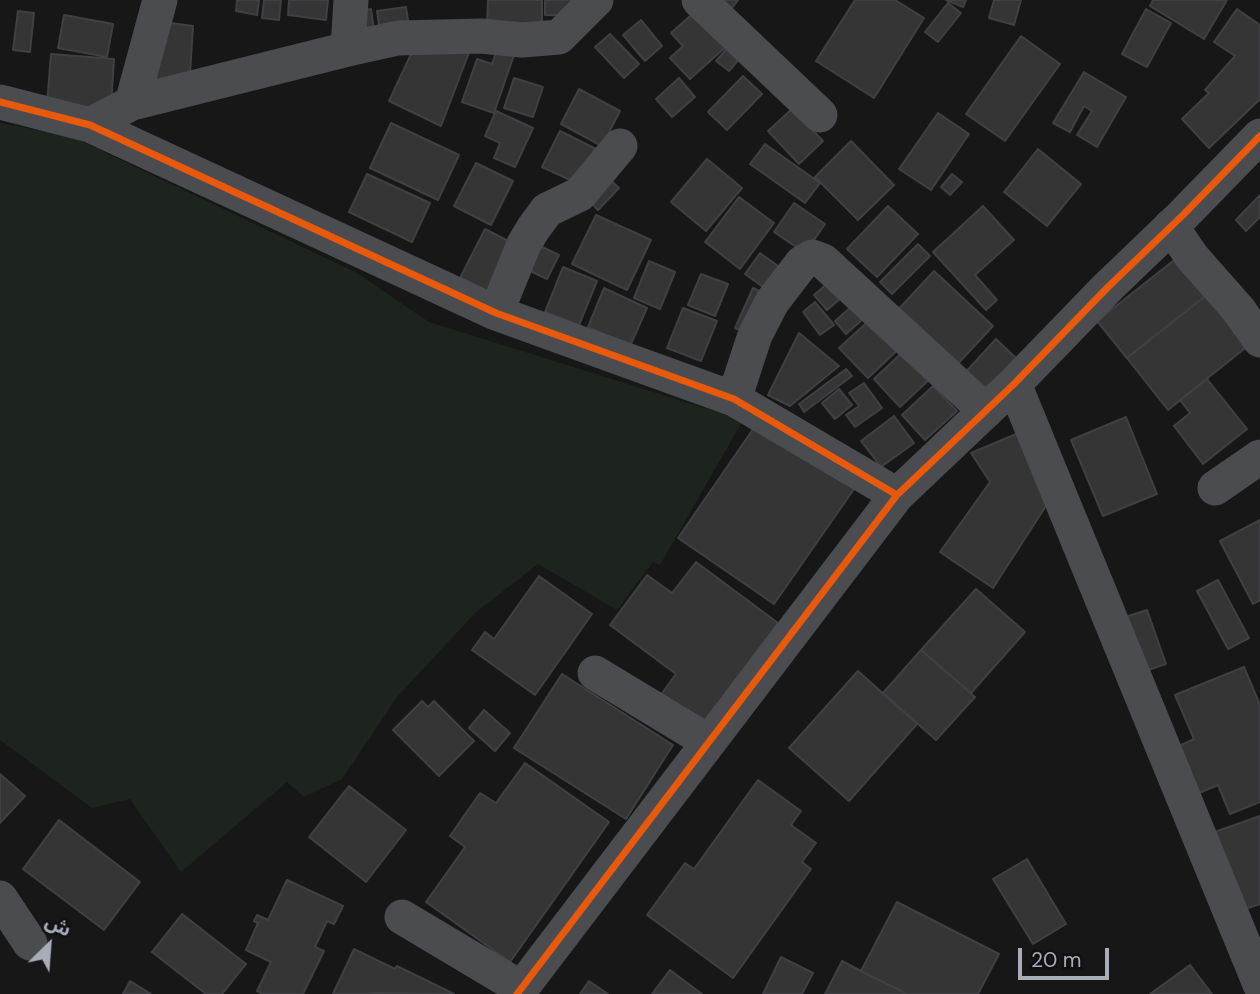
<!DOCTYPE html>
<html>
<head>
<meta charset="utf-8">
<style>
  body { margin:0 }
  #map { position:relative; width:1260px; height:994px; overflow:hidden; background:#171717; font-family:"DM Sans","Noto Sans Arabic",sans-serif }
  canvas { display:block }
  .north { position:absolute; left:14px; top:910px; width:70px; height:70px; -webkit-text-stroke:5px #111113; paint-order:stroke; rotate:25deg; font-size:19px; font-weight:700; line-height:28px; text-align:center; color:#a8adb8 }
  .north::after { content:''; display:block; margin:auto; width:24px; height:32px; background:#a8adb8; clip-path:polygon(50% 0,100% 100%,50% 72%,0 100%) }
  .scale { position:absolute; left:1018px; top:948px; width:91px; height:32px; box-sizing:border-box; border:4px solid #a8adb8; border-top:0; padding-left:9px; font-size:21px; line-height:24px; white-space:nowrap; color:#a8adb8; -webkit-text-stroke:5px #111113; paint-order:stroke }
</style>
</head>
<body>
<div id="map">
<canvas width="1260" height="994"></canvas>
<div class="north">ش</div>
<div class="scale">20 m</div>
</div>
<script>
const c = document.querySelector('canvas').getContext('2d');
c.lineJoin = 'round';
function fillPath(path, color) { c.fillStyle = color; c.fill(path, 'evenodd'); }
const toPath = rows => new Path2D(rows.map(r => 'M' + r).join(''));
function stroke(path, color, width, dash) { c.strokeStyle = color; c.lineWidth = width; c.lineCap = dash ? 'butt' : 'round'; c.setLineDash(dash || []); c.stroke(path); }
fillPath(toPath([
  [0,123,71,136,357,273,429,322,743,420,660,565,653,562,617,610,538,564,475,613,397,697,342,779,304,797,287,782,181,872,130,799,92,808,0,740]
]), '#1d241e');
const building = toPath([
  [237,0,259,0,257,15,236,11,237,0],
  [264,0,281,0,279,20,262,18,264,0],
  [289,0,328,0,326,20,288,15,289,0],
  [488,0,542,0,542,25,487,23,488,0],
  [545,0,577,0,577,16,545,15,545,0],
  [722,0,738,0,732,8,722,0],
  [855,0,895,0,924,18,874,98,816,61,855,0],
  [946,0,966,0,963,7,946,0],
  [994,0,1021,0,1014,25,989,18,994,0],
  [1153,0,1227,0,1204,39,1150,6,1153,0],
  [948,3,961,13,938,42,925,32,948,3],
  [406,7,409,27,380,32,377,11,406,7],
  [371,9,374,31,355,33,353,11,371,9],
  [1146,9,1171,23,1147,67,1122,54,1146,9],
  [1237,9,1260,25,1260,99,1209,148,1182,119,1209,93,1205,90,1235,56,1214,42,1237,9],
  [697,10,729,44,690,79,670,58,683,46,671,33,697,10],
  [18,11,34,13,30,52,13,50,18,11],
  [64,15,113,24,107,57,58,48,64,15],
  [641,20,662,46,645,61,623,35,641,20],
  [163,22,193,26,190,75,145,83,163,22],
  [610,34,639,64,624,78,595,47,610,34],
  [1021,36,1060,64,1005,141,966,114,1021,36],
  [732,43,744,53,729,71,716,61,732,43],
  [497,49,514,55,494,113,462,102,477,59,492,64,497,49],
  [470,50,441,126,389,101,411,54,470,50],
  [51,54,114,59,111,109,47,104,51,54],
  [1084,72,1126,97,1097,147,1077,135,1092,111,1084,106,1070,132,1053,123,1084,72],
  [743,76,762,94,727,130,708,112,743,76],
  [514,78,543,87,533,117,504,108,514,78],
  [679,78,695,97,672,117,656,99,679,78],
  [579,89,620,111,602,146,561,124,579,89],
  [792,109,823,141,799,164,768,131,792,109],
  [496,111,533,128,515,167,494,158,500,143,485,136,496,111],
  [938,113,969,134,931,190,899,169,938,113],
  [391,123,459,155,438,200,370,168,391,123],
  [560,131,596,149,579,184,542,167,560,131],
  [851,141,894,185,858,220,815,177,851,141],
  [765,144,820,183,805,203,750,164,765,144],
  [1038,149,1081,184,1047,226,1004,192,1038,149],
  [707,159,742,188,706,231,671,202,707,159],
  [476,163,513,181,491,225,454,206,476,163],
  [367,174,430,203,412,242,349,212,367,174],
  [952,174,962,182,950,195,941,187,952,174],
  [607,177,619,188,598,210,587,199,607,177],
  [1260,195,1260,217,1246,231,1236,220,1260,195],
  [739,197,774,223,740,269,705,242,739,197],
  [794,203,825,224,805,253,774,232,794,203],
  [888,206,918,234,877,277,847,249,888,206],
  [983,206,1014,240,975,275,997,300,986,310,933,252,983,206],
  [596,215,651,240,627,290,572,264,596,215],
  [485,229,516,245,490,296,459,280,485,229],
  [534,243,559,255,547,279,522,267,534,243],
  [918,244,930,256,892,294,880,282,918,244],
  [760,253,785,271,770,292,745,274,760,253],
  [1178,257,1208,294,1127,358,1097,321,1178,257],
  [649,261,675,272,660,309,634,298,649,261],
  [563,267,597,281,579,325,545,312,563,267],
  [934,271,993,326,953,369,894,314,934,271],
  [701,274,728,284,715,316,688,305,701,274],
  [827,284,840,299,827,310,814,295,827,284],
  [604,288,647,308,630,346,588,327,604,288],
  [753,288,781,301,763,340,735,328,753,288],
  [1208,294,1249,345,1168,410,1127,358,1208,294],
  [859,300,870,313,846,334,835,321,859,300],
  [815,302,834,325,820,335,803,312,815,302],
  [683,308,717,321,701,361,667,348,683,308],
  [876,314,904,344,868,378,839,348,876,314],
  [799,333,839,366,790,406,768,395,799,333],
  [996,339,1017,359,983,396,962,376,996,339],
  [909,346,935,374,900,407,874,379,909,346],
  [846,369,852,376,804,412,799,404,846,369],
  [1207,379,1247,429,1203,464,1174,426,1190,413,1180,400,1207,379],
  [864,383,882,408,855,427,846,415,859,406,849,393,864,383],
  [933,386,957,411,925,440,902,415,933,386],
  [839,389,852,405,835,419,822,403,839,389],
  [894,416,914,443,881,467,861,441,894,416],
  [1126,417,1157,494,1103,516,1071,440,1126,417],
  [758,422,854,489,774,604,678,538,758,422],
  [1021,432,1053,495,993,588,940,552,990,482,971,453,1021,432],
  [1260,520,1260,600,1253,604,1220,541,1260,520],
  [696,562,778,623,698,730,657,700,676,674,610,625,647,575,672,593,696,562],
  [539,576,592,614,535,695,472,650,485,632,494,639,539,576],
  [1218,580,1249,638,1228,649,1197,591,1218,580],
  [976,589,1025,632,971,693,921,650,976,589],
  [1147,610,1166,664,1142,672,1122,618,1147,610],
  [921,650,975,697,936,740,883,693,921,650],
  [1244,667,1260,705,1260,802,1230,814,1218,785,1199,793,1179,746,1194,739,1175,695,1244,667],
  [858,671,917,724,849,801,789,748,858,671],
  [562,674,673,745,626,819,514,748,562,674],
  [422,701,428,707,434,701,474,741,439,776,393,730,422,701],
  [484,710,510,733,495,751,469,728,484,710],
  [525,763,609,822,510,962,426,902,465,847,450,836,480,793,496,803,525,763],
  [0,774,25,796,0,823,0,774],
  [758,780,801,811,791,825,816,843,802,862,811,869,733,978,647,915,685,863,694,869,758,780],
  [349,786,406,830,366,882,309,837,349,786],
  [1260,816,1260,904,1237,912,1209,834,1260,816],
  [59,820,140,882,104,930,23,869,59,820],
  [1027,859,1066,924,1033,944,993,879,1027,859],
  [287,880,343,906,334,924,327,921,315,947,324,951,303,994,263,994,257,991,271,962,246,950,258,923,254,921,257,915,268,920,287,880],
  [897,902,999,954,978,994,907,994,861,971,897,902],
  [182,914,246,964,222,994,206,994,152,952,182,914],
  [354,949,395,969,397,966,454,994,372,993,371,994,333,994,354,949],
  [781,957,813,973,802,994,763,994,781,957],
  [842,961,861,971,907,994,825,994,842,961],
  [1190,965,1212,994,1150,994,1190,965],
  [670,970,702,994,652,994,670,970],
  [130,981,151,994,123,994,130,981],
  [589,981,608,994,580,994,589,981]
]);
fillPath(building, '#353536');
stroke(building, '#3f4043', 2);
stroke(toPath([
  [699,0,820,115],
  [348,49,351,0],
  [0,102,90,125,496,313,734,399,897,495],
  [132,103,160,0],
  [90,125,132,103,348,49,398,38,481,36,522,40,559,37,596,0],
  [1171,226,1192,257,1238,309,1260,340],
  [496,313,524,244,533,229,547,210,580,194,620,146],
  [1014,384,1260,984],
  [734,399,755,335,772,302,802,263,812,257,823,261,986,411],
  [1215,488,1260,457],
  [595,673,709,742],
  [0,898,30,943],
  [402,917,521,988],
  [517,994,897,495,1014,384,1108,287,1183,215,1260,136]
]), '#4b4c50', 35);
stroke(toPath([
  [0,102,90,125,496,313,734,399,897,495],
  [517,994,897,495,1014,384,1108,287,1183,215,1260,136]
]), '#e8590c', 7);
</script>
</body>
</html>
